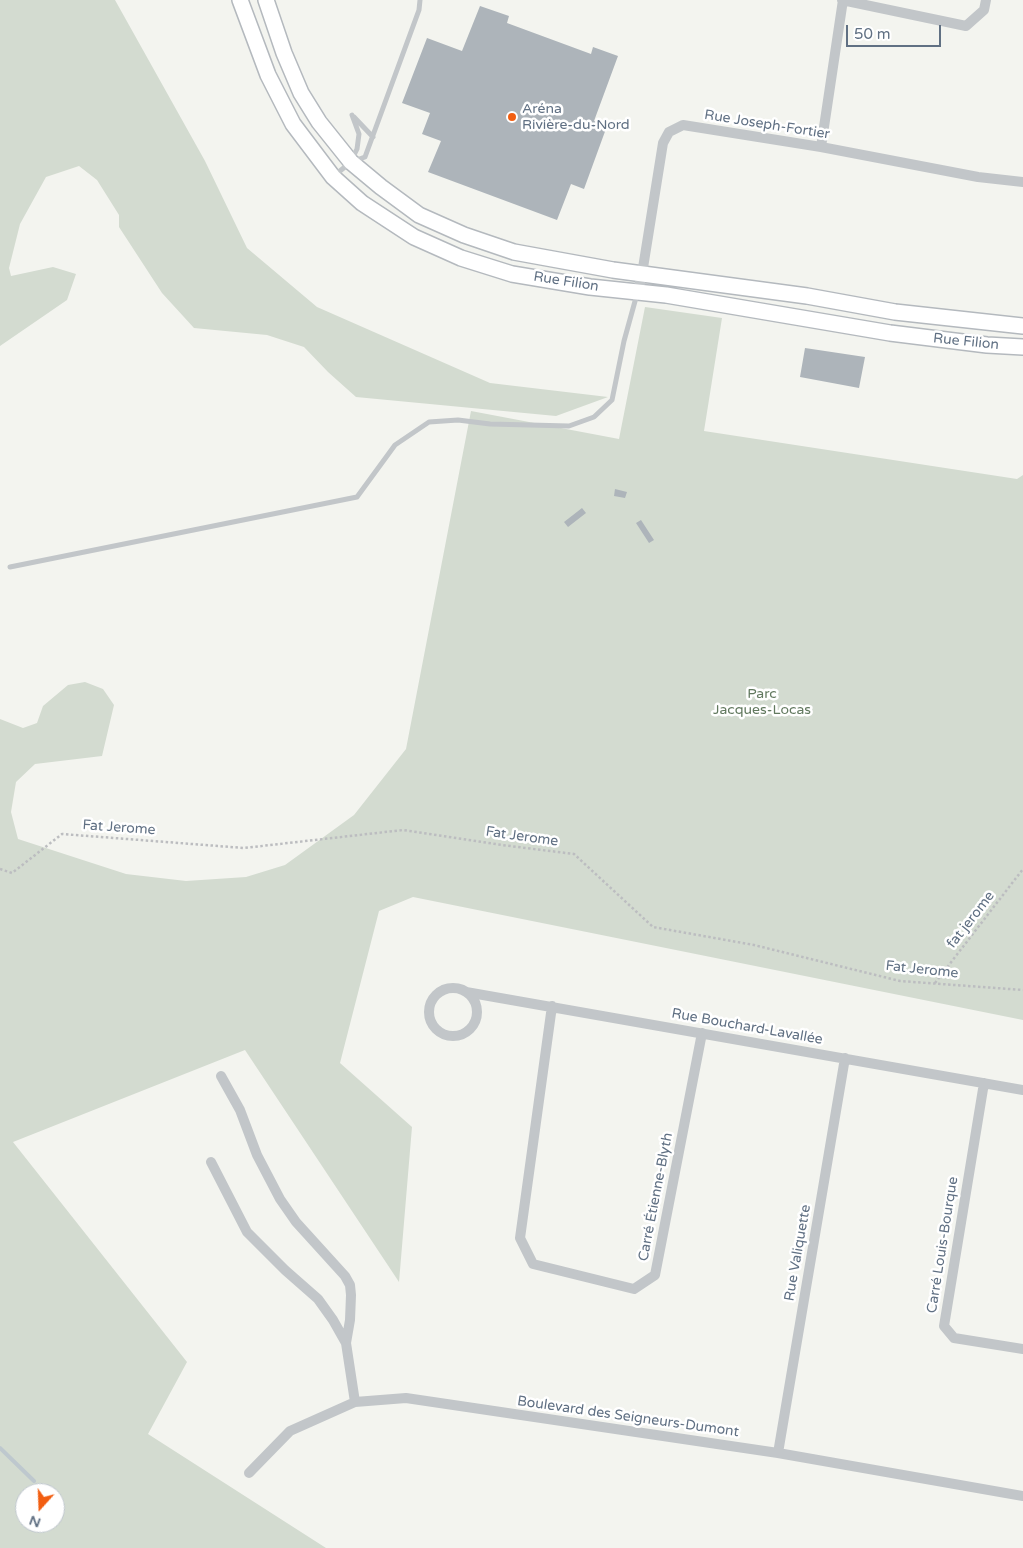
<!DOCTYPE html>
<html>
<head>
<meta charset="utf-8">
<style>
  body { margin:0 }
  #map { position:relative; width:1023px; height:1548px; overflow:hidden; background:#f3f4ef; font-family:"Varela Round",sans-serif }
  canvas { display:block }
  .north { position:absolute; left:15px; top:1483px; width:50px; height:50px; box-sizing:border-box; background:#fff; border:1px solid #bfc6cd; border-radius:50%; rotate:200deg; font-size:14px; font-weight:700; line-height:20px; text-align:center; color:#607083 }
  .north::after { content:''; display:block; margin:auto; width:18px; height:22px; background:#f25e11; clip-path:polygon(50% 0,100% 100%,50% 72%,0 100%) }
  .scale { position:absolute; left:846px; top:25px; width:95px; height:22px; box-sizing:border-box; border:2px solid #607083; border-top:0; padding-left:6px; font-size:15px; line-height:18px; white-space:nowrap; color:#607083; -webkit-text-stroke:4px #fff; paint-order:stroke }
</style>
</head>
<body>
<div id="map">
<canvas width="1023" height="1548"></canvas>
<div class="north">N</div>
<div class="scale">50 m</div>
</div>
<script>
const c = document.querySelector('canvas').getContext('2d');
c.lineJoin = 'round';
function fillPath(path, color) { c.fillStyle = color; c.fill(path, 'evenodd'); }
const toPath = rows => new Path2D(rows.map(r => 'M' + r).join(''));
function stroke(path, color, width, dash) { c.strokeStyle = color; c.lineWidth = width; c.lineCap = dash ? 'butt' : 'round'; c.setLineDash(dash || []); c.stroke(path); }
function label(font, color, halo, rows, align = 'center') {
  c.font = font + ' "Varela Round",sans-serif'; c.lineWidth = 5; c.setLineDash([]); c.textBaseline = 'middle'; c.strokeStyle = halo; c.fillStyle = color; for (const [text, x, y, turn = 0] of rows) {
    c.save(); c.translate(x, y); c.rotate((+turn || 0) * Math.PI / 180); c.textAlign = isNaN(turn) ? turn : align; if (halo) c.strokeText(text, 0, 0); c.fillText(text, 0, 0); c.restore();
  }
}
fillPath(toPath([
  [0,0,115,0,205,161,247,248,317,307,490,383,608,397,556,416,356,397,328,372,304,347,267,335,194,328,162,293,119,227,119,215,97,180,79,166,46,177,20,224,9,268,11,276,53,267,76,274,67,300,0,346],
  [645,307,722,318,704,431,1017,479,1023,475,1023,1020,413,897,379,911,340,1063,412,1127,399,1282,245,1050,13,1142,187,1362,148,1434,326,1548,0,1548,0,719,23,728,37,723,43,706,68,685,85,682,103,689,114,705,102,756,35,764,16,782,11,812,18,839,126,874,186,881,246,877,285,865,354,815,406,749,471,411,619,439],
  [25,1493,55,1493,55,1523,25,1523]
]), '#d3dbd0');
stroke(toPath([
  [0,1448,34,1481]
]), '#bec8ce', 4);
fillPath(toPath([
  [480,6,509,16,507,23,591,54,593,47,618,56,594,121,607,126,584,189,571,184,557,220,428,172,441,141,422,134,430,113,402,103,427,38,462,51],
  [805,348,865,357,859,388,800,377],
  [615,489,627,492,625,498,614,496],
  [582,508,586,513,568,527,564,522],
  [641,520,654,540,649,543,636,523]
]), '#adb4ba');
const secondary = toPath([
  [240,0,268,75,293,124,333,177,362,203,414,237,461,258,512,274,590,287,666,295,890,333,987,345,1023,347],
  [266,0,284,53,301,93,319,122,351,162,381,187,419,215,464,235,514,252,613,270,807,296,895,312,1023,326]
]);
stroke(secondary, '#b4b9be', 18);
stroke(toPath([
  [0,869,12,873,62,834,244,848,403,830,502,845,574,854,653,927,754,945,900,981,1023,990],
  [935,983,1023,869]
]), '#bcbdc0', 2.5, [2.5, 2.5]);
stroke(toPath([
  [354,117,373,137],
  [352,159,357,149,359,134,352,115],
  [335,175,351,162,365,157,419,10,420,0],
  [10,567,357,497,395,445,429,422,458,420,490,424,569,426,594,417,612,400,624,341,637,294]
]), '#c2c6c9', 5);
stroke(toPath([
  [842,0,966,26,984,10,986,0],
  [821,147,843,0],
  [638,291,642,274,663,143,669,132,683,125,821,147,978,177,1023,182],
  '429 1012a24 24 0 1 1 48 0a24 24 0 1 1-48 0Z',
  [466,992,1023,1090],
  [552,1006,520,1238,533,1264,634,1289,655,1275,702,1033],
  [221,1076,240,1110,257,1155,280,1199,296,1222,345,1276,350,1285,351,1295,350,1320,346,1343],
  [984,1083,944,1326,954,1338,1023,1349],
  [211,1162,247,1232,285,1270,318,1299,333,1320,346,1343,355,1402],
  [778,1453,845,1058],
  [249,1473,290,1431,355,1402,406,1398,778,1453,1023,1496]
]), '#c2c6c9', 10);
stroke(secondary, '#fff', 15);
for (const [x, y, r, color] of [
  [512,117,5,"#f25e11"]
]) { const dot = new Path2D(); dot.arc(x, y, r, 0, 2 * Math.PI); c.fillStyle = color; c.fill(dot); stroke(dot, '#fff', 2); }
label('14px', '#607083', '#fff', [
  ["Aréna",522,109],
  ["Rivière-du-Nord",522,125]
], 'left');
label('14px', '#607083', '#fff', [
  ["Rue Joseph-Fortier",767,125,9],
  ["Rue Filion",566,282,9],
  ["Rue Filion",966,342,6],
  ["Fat Jerome",119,828,4],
  ["Fat Jerome",522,837,8],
  ["fat jerome",971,920,-52],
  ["Fat Jerome",922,970,6],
  ["Rue Bouchard-Lavallée",747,1027,10],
  ["Carré Étienne-Blyth",656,1197,-79],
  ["Carré Louis-Bourque",943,1245,-81],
  ["Rue Valiquette",798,1253,-80],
  ["Boulevard des Seigneurs-Dumont",628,1417,8]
]);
label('14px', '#62795f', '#fff', [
  ["Parc",762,694],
  ["Jacques-Locas",762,710]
]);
</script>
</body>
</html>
